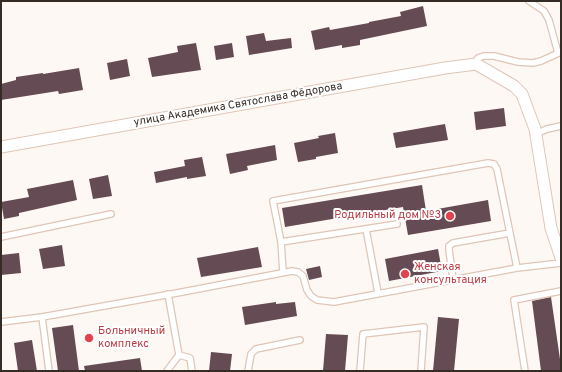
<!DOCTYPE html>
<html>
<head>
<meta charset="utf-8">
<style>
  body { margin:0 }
  #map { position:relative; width:562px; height:372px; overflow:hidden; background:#fef8f5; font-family:Overpass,sans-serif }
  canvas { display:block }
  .frame { position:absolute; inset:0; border:2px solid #362c26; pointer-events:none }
</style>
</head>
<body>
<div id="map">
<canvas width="562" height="372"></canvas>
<div class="frame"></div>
</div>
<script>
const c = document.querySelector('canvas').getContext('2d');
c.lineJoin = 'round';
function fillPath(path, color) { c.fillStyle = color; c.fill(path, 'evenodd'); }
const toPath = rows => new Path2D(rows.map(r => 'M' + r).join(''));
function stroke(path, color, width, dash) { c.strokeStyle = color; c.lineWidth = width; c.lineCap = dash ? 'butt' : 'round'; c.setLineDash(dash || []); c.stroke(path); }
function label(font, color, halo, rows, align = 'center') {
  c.font = font + ' Overpass,sans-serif'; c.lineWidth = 4; c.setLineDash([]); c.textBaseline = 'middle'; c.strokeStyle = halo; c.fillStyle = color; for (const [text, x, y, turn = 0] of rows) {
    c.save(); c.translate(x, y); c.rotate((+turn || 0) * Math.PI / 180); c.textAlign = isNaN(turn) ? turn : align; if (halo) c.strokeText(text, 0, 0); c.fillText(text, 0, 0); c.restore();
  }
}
fillPath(toPath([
  [423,6,427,26,360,40,360,45,342,48,342,45,315,50,311,31,329,27,330,30,369,23,369,22,401,16,400,12],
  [264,33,266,41,291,38,292,48,249,55,246,36],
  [196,43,201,70,152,77,148,58,178,52,177,46],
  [232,43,234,57,216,60,214,46],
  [127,59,130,76,110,80,107,63],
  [79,68,83,90,59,94,58,91,1,100,1,84,16,80,16,77,43,73,43,74],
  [504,108,506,126,476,130,474,112],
  [445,124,448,140,396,148,393,133],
  [335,133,338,153,316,157,316,159,298,162,294,143,319,138,318,136],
  [275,145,277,160,247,166,248,170,230,174,226,154],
  [202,157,206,176,187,179,187,177,156,183,154,172,185,166,184,160],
  [108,175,112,196,93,199,89,179],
  [73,180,77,200,19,213,19,216,4,219,1,202,29,197,27,189],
  [422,185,426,211,488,200,491,221,408,235,403,207,285,227,282,208],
  [62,245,65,266,43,269,39,249],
  [258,247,262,267,201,277,197,258],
  [438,249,442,271,389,281,385,259],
  [19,253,21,273,1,275,1,255],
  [320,266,322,277,309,280,306,269],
  [551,297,561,366,561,371,541,371,532,301],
  [276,302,276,304,295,302,297,316,245,325,242,307],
  [438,317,459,319,454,371,433,371],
  [73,325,79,371,58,371,52,328],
  [326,334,348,335,345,371,323,371],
  [32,340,37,371,18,371,14,343],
  [211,352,232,354,230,371,209,371],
  [140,358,142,371,85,371,84,366]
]), '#654b53');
const lane = toPath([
  [529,1,544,11,549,20,558,53],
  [476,64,478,58,484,56,494,56,518,62,533,63,541,61,561,52],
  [536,134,547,129,561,126],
  [366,229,378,293],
  [1,237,111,214],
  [281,242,397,224],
  [283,272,281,242,273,201,488,163,494,164,497,169,517,268],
  [453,279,449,250,449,246,453,243,510,233],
  [168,294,179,355,190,358,192,371],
  [42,317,49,371],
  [1,322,42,317,177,293,292,271,298,272,303,276,307,290,311,296,317,300,334,302,517,268,561,263],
  [167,371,179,355],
  [248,371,251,354,256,349,300,340],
  [360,371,363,334,424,327,421,371],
  [525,371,514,300,561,291]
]);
const street = toPath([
  [1,147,445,68,476,64,514,86,522,94,535,129,551,228,561,258]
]);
stroke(lane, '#dfc5b5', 8);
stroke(street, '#dfc5b5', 13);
stroke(lane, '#fff', 5.5);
stroke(street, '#fff', 11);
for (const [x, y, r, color] of [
  [450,216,5,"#e0444e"],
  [405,274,5,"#e0444e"],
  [89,338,5,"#e0444e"]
]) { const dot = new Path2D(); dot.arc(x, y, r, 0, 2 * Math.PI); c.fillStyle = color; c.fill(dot); stroke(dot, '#fff', 1.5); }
label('11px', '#362c26', '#fff', [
  ["улица Академика Святослава Фёдорова",238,105,-10]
]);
label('11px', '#be3a42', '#fff', [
  ["Родильный дом №3",441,216,"right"],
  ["Женская",414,268],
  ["консультация",414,281],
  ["Больничный",98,332],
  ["комплекс",98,345]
], 'left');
</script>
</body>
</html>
